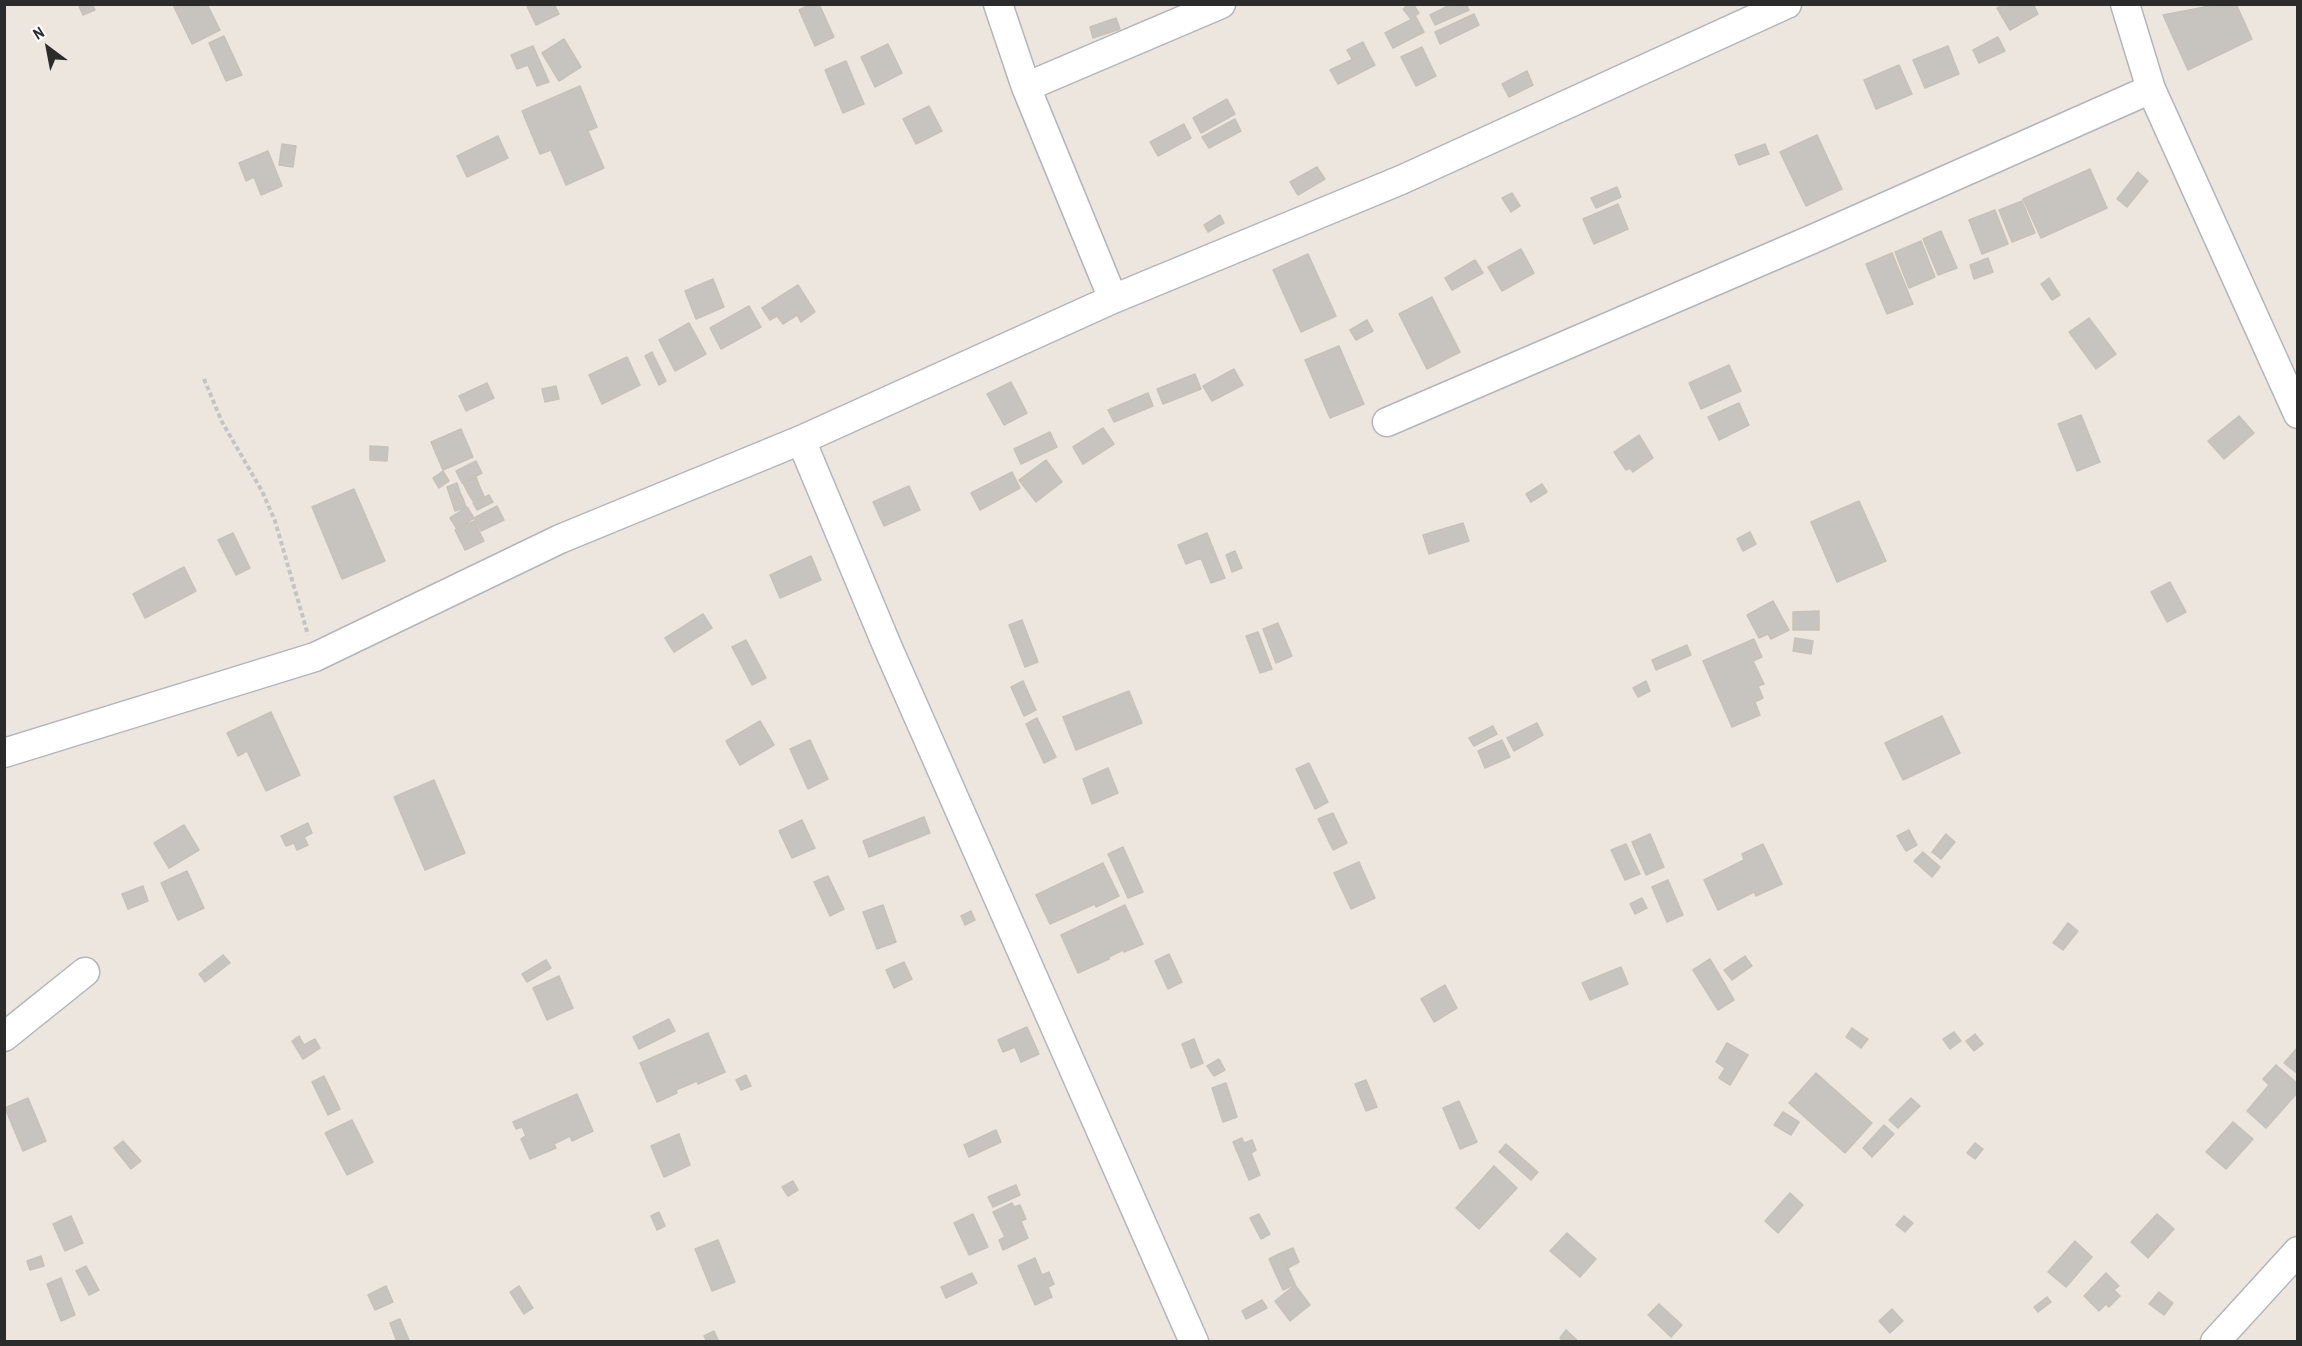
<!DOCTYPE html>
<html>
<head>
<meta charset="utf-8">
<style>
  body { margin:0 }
  #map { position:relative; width:2302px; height:1346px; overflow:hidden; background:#ece6df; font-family:"Archivo Narrow",sans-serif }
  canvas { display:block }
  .frame { position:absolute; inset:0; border:6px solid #2b2b2b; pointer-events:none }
  .north { position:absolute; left:18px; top:18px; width:60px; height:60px; -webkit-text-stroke:4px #fff; paint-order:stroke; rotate:328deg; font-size:16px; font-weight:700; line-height:24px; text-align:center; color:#2b2b2b }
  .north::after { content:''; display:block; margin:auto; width:21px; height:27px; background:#2b2b2b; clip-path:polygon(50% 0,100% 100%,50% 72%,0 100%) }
</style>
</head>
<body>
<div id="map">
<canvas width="2302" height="1346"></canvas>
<div class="frame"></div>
<div class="north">N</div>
</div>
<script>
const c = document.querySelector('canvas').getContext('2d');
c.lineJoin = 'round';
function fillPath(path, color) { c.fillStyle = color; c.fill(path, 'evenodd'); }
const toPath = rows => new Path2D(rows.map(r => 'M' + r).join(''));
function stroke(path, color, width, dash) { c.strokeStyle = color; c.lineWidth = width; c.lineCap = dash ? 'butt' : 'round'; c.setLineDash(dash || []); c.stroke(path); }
const building = toPath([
  [78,4,92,4,95,10,83,15,78,4],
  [178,4,207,4,220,30,192,44,174,7,178,4],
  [526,4,554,4,559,14,536,25,526,4],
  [811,4,819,4,834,37,815,46,799,10,811,4],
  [1409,4,1413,4,1419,13,1411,19,1403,9,1409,4],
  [1452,4,1466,4,1469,10,1435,25,1430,15,1452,4],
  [2003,4,2033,4,2038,14,2010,30,1997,8,2003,4],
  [2220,4,2236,4,2252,39,2188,70,2163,15,2220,4],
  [1474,14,1479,25,1440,44,1435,32,1474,14],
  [1416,17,1424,32,1393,48,1385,33,1416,17],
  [1116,18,1120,29,1093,38,1090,27,1116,18],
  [224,36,242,75,226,81,209,43,224,36],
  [1998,37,2005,51,1979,63,1973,50,1998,37],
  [564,39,581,67,559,81,542,53,564,39],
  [1363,42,1368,52,1352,59,1347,50,1363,42],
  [888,44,902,73,875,87,861,57,888,44],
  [533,46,549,82,537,86,528,65,517,69,511,55,533,46],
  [1948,46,1959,74,1925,88,1913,60,1948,46],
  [1422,47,1436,76,1416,86,1401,57,1422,47],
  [1368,52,1375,65,1338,84,1330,70,1368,52],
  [846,61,864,104,843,113,825,70,846,61],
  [1899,65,1912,94,1876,109,1864,80,1899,65],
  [1527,71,1533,85,1509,97,1502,84,1527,71],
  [580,86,597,127,588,131,604,168,566,185,551,150,540,154,522,111,580,86],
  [1227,99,1235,114,1201,133,1193,118,1227,99],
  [929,106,942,131,916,144,903,119,929,106],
  [1235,119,1241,131,1209,148,1202,137,1235,119],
  [1184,124,1191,138,1158,156,1150,142,1184,124],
  [1817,135,1842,189,1806,206,1780,152,1817,135],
  [498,136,508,158,467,177,457,156,498,136],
  [282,144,296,146,293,167,279,165,282,144],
  [1765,144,1769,154,1739,165,1735,155,1765,144],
  [268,151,282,186,261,195,254,177,246,181,239,163,268,151],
  [1317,167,1325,179,1298,195,1290,182,1317,167],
  [2090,169,2107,208,2041,238,2023,199,2090,169],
  [2138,172,2148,181,2127,207,2117,199,2138,172],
  [1617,187,1621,197,1596,208,1591,198,1617,187],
  [1512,193,1520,206,1511,212,1502,198,1512,193],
  [2022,201,2035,233,2012,242,1999,210,2022,201],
  [1618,204,1628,229,1594,244,1583,219,1618,204],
  [1995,210,2008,244,1982,254,1969,220,1995,210],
  [1220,215,1224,223,1208,232,1204,225,1220,215],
  [1941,231,1957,268,1938,275,1923,239,1941,231],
  [1921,241,1935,277,1909,288,1895,252,1921,241],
  [1521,249,1534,273,1502,291,1488,267,1521,249],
  [1892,253,1913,304,1887,314,1866,264,1892,253],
  [1308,254,1336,316,1301,332,1273,270,1308,254],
  [1988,258,1993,272,1974,279,1970,265,1988,258],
  [1475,260,1483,273,1452,290,1445,278,1475,260],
  [2049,278,2060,295,2052,300,2041,284,2049,278],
  [713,279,724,307,696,319,685,291,713,279],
  [798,285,815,312,801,322,797,315,783,324,777,316,770,320,762,308,798,285],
  [1432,297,1460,352,1427,369,1399,314,1432,297],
  [749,306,761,327,721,349,710,328,749,306],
  [2089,318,2116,354,2096,369,2069,332,2089,318],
  [1367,320,1373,331,1356,340,1350,330,1367,320],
  [689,323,706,354,675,371,659,340,689,323],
  [1339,346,1364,404,1330,418,1305,360,1339,346],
  [652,352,666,381,659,385,645,356,652,352],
  [627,357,640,385,602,404,589,375,627,357],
  [1729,365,1741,391,1701,409,1689,383,1729,365],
  [1234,369,1243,385,1212,401,1203,386,1234,369],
  [1195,374,1201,389,1163,404,1157,389,1195,374],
  [1011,382,1027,413,1004,425,987,394,1011,382],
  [487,383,494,398,466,411,459,396,487,383],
  [556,386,559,399,545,402,542,389,556,386],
  [1148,393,1153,406,1114,422,1108,410,1148,393],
  [1739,403,1749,425,1719,440,1708,417,1739,403],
  [2081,415,2100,462,2077,471,2058,424,2081,415],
  [2239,416,2254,433,2224,459,2208,441,2239,416],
  [1103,428,1114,444,1083,464,1073,447,1103,428],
  [461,429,473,457,443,470,431,442,461,429],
  [1050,432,1057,447,1021,464,1014,449,1050,432],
  [1639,435,1653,458,1633,472,1630,468,1626,470,1614,452,1639,435],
  [370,446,388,447,387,461,370,460,370,446],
  [1046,460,1062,482,1036,502,1019,480,1046,460],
  [476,461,482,473,462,483,456,471,476,461],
  [443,471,449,481,439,488,433,478,443,471],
  [1012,472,1020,488,980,510,971,493,1012,472],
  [476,477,479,485,467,491,463,483,476,477],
  [457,483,461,495,451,499,447,487,457,483],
  [1542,484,1547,492,1531,502,1526,494,1542,484],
  [479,485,484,496,473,501,467,491,479,485],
  [909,486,920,510,884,526,873,502,909,486],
  [354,489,385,561,342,579,312,507,354,489],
  [489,495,493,502,477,510,473,503,489,495],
  [462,496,466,507,455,511,451,499,462,496],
  [1859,501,1886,561,1837,582,1811,522,1859,501],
  [497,506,504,520,481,531,474,518,497,506],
  [467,507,474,518,457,529,450,518,467,507],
  [474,521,484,541,465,550,455,530,474,521],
  [1463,523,1469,541,1429,554,1423,535,1463,523],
  [1750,532,1756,544,1743,551,1737,539,1750,532],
  [233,533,250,568,236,575,218,540,233,533],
  [1207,533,1225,578,1211,583,1201,558,1186,564,1178,545,1207,533],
  [1235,551,1242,568,1232,572,1226,555,1235,551],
  [811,556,821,580,780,598,770,575,811,556],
  [184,567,196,591,145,618,133,594,184,567],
  [2170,582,2186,612,2167,622,2151,592,2170,582],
  [1773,601,1789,630,1771,639,1768,634,1759,638,1747,615,1773,601],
  [1819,611,1819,630,1793,630,1793,612,1819,611],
  [703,614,712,628,674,652,665,638,703,614],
  [1022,620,1038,662,1025,667,1009,625,1022,620],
  [1278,623,1292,656,1276,663,1263,629,1278,623],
  [1258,632,1272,669,1260,673,1246,636,1258,632],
  [1795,638,1813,641,1811,654,1793,651,1795,638],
  [1754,639,1762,657,1753,661,1764,684,1758,686,1763,698,1755,702,1760,715,1732,727,1703,661,1754,639],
  [746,640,766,678,752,685,732,647,746,640],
  [1687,645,1691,655,1656,670,1652,660,1687,645],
  [1023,681,1036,710,1024,716,1011,687,1023,681],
  [1646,681,1650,691,1638,697,1633,688,1646,681],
  [1129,691,1142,723,1076,750,1063,717,1129,691],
  [271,712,300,775,266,791,247,751,238,756,227,733,271,712],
  [1942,716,1960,753,1903,780,1885,743,1942,716],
  [1037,718,1056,757,1044,763,1026,724,1037,718],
  [760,721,774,745,740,765,726,741,760,721],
  [1537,723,1543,735,1514,751,1507,738,1537,723],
  [1493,726,1497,734,1474,746,1469,738,1493,726],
  [810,740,828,779,808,789,790,749,810,740],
  [1502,740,1510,757,1485,768,1478,751,1502,740],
  [1309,763,1328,802,1315,809,1296,769,1309,763],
  [1108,768,1118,793,1092,804,1083,779,1108,768],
  [434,780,465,853,425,870,394,797,434,780],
  [1333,813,1347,843,1333,850,1318,819,1333,813],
  [924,817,930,833,869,857,863,841,924,817],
  [802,820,815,848,792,858,779,831,802,820],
  [308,823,312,833,304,837,308,845,297,850,294,843,286,846,281,836,308,823],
  [184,825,199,850,169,868,154,843,184,825],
  [1909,830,1917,845,1906,851,1897,836,1909,830],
  [1650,834,1664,867,1646,875,1632,842,1650,834],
  [1946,834,1955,842,1941,859,1932,852,1946,834],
  [1626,844,1640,874,1625,880,1611,850,1626,844],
  [1763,844,1782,884,1756,896,1754,892,1718,910,1704,880,1744,860,1742,854,1763,844],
  [1123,847,1143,892,1128,898,1108,854,1123,847],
  [1923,852,1940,867,1932,877,1914,861,1923,852],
  [1359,862,1375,898,1351,909,1334,873,1359,862],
  [1103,863,1119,896,1096,907,1095,904,1050,924,1036,895,1103,863],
  [187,871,204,908,178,920,161,883,187,871],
  [828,876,844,909,830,916,814,882,828,876],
  [1668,880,1683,915,1667,922,1652,887,1668,880],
  [143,886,148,901,128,909,122,894,143,886],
  [1642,898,1647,908,1635,914,1630,904,1642,898],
  [883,905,896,942,877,949,863,912,883,905],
  [1125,905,1143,944,1124,952,1123,950,1109,957,1109,959,1078,973,1061,935,1125,905],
  [971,911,975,920,965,925,961,916,971,911],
  [2068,923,2078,931,2063,950,2053,943,2068,923],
  [1169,954,1182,982,1168,989,1155,961,1169,954],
  [223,955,230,963,205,982,199,974,223,955],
  [1745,956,1752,966,1732,980,1724,970,1745,956],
  [1710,959,1734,1000,1718,1010,1693,970,1710,959],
  [546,960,551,968,527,982,522,974,546,960],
  [904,962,912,979,894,988,886,970,904,962],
  [1621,967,1628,984,1590,1000,1582,983,1621,967],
  [559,976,573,1008,547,1020,533,988,559,976],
  [1445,985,1457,1008,1434,1022,1421,999,1445,985],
  [669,1019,675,1031,639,1049,633,1037,669,1019],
  [1027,1027,1039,1054,1021,1062,1015,1047,1003,1052,998,1040,1027,1027],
  [1852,1028,1868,1039,1861,1048,1846,1037,1852,1028],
  [1954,1032,1961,1041,1950,1049,1943,1039,1954,1032],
  [708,1033,725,1072,698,1084,697,1081,676,1090,677,1093,657,1102,640,1063,708,1033],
  [1975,1034,1983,1044,1974,1051,1966,1041,1975,1034],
  [299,1036,304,1045,315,1039,320,1048,303,1059,292,1041,299,1036],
  [1194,1039,1203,1063,1191,1068,1182,1044,1194,1039],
  [1727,1043,1748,1055,1730,1085,1719,1078,1725,1068,1716,1062,1727,1043],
  [2298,1047,2298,1074,2284,1063,2298,1047],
  [1219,1059,1225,1070,1214,1076,1207,1066,1219,1059],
  [2276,1065,2298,1084,2298,1092,2266,1128,2247,1111,2269,1085,2263,1079,2276,1065],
  [1816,1073,1872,1123,1845,1153,1789,1103,1816,1073],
  [746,1075,751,1086,741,1090,736,1080,746,1075],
  [324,1076,340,1109,328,1115,312,1082,324,1076],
  [1366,1080,1377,1107,1366,1111,1355,1084,1366,1080],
  [1226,1083,1237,1117,1223,1122,1212,1088,1226,1083],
  [577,1094,593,1131,572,1141,570,1136,554,1144,556,1148,530,1159,521,1139,526,1136,522,1127,516,1129,513,1122,577,1094],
  [28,1098,46,1141,23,1151,5,1108,28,1098],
  [1911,1098,1920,1106,1898,1128,1889,1120,1911,1098],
  [1459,1101,1477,1142,1460,1149,1443,1108,1459,1101],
  [1783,1112,1799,1122,1791,1135,1774,1125,1783,1112],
  [352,1120,373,1162,347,1175,325,1133,352,1120],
  [2233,1122,2253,1139,2226,1169,2206,1152,2233,1122],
  [1884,1125,1894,1134,1872,1157,1863,1148,1884,1125],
  [996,1130,1001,1142,969,1157,964,1145,996,1130],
  [679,1134,690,1165,664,1177,651,1146,679,1134],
  [1242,1138,1244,1143,1252,1140,1256,1150,1251,1153,1260,1175,1249,1180,1233,1142,1242,1138],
  [123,1141,141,1161,131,1169,114,1148,123,1141],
  [1975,1143,1983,1149,1975,1159,1967,1153,1975,1143],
  [1506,1144,1538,1172,1531,1180,1499,1152,1506,1144],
  [1494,1166,1517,1188,1479,1229,1456,1208,1494,1166],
  [793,1181,798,1190,788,1196,782,1187,793,1181],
  [1016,1185,1020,1195,993,1207,988,1197,1016,1185],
  [1790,1193,1803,1205,1778,1233,1765,1221,1790,1193],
  [1012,1203,1014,1207,1020,1205,1026,1219,1021,1221,1028,1238,1003,1250,999,1240,1005,1237,993,1212,1012,1203],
  [659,1212,665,1226,657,1230,651,1216,659,1212],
  [973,1214,988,1247,969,1255,954,1223,973,1214],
  [1259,1214,1270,1234,1261,1239,1250,1218,1259,1214],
  [2157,1214,2174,1229,2148,1258,2131,1242,2157,1214],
  [71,1216,83,1243,65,1251,53,1224,71,1216],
  [1904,1216,1913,1223,1905,1232,1896,1225,1904,1216],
  [1567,1233,1596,1259,1580,1277,1550,1251,1567,1233],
  [718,1240,735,1282,712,1291,695,1249,718,1240],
  [2075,1241,2092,1257,2066,1287,2048,1272,2075,1241],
  [1293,1248,1299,1262,1288,1268,1281,1253,1293,1248],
  [1281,1253,1295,1284,1283,1290,1269,1259,1281,1253],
  [41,1256,44,1266,30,1270,27,1261,41,1256],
  [1035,1258,1042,1275,1049,1272,1054,1284,1048,1287,1052,1297,1035,1305,1018,1266,1035,1258],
  [86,1266,99,1290,89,1295,76,1271,86,1266],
  [972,1273,977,1283,946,1298,941,1287,972,1273],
  [2106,1273,2119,1286,2114,1290,2120,1296,2109,1307,2106,1304,2099,1311,2084,1296,2106,1273],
  [61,1278,75,1315,61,1321,47,1284,61,1278],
  [1295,1285,1310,1305,1290,1321,1275,1301,1295,1285],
  [386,1286,393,1302,375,1310,368,1295,386,1286],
  [519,1286,533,1308,524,1314,510,1292,519,1286],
  [2159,1292,2173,1303,2164,1315,2149,1304,2159,1292],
  [2047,1297,2051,1302,2038,1312,2034,1307,2047,1297],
  [1262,1300,1267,1308,1246,1319,1242,1311,1262,1300],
  [1659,1304,1682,1325,1671,1337,1648,1315,1659,1304],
  [1892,1309,1903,1321,1890,1333,1879,1321,1892,1309],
  [400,1319,409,1340,404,1342,397,1342,390,1323,400,1319],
  [1566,1330,1579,1342,1564,1342,1560,1338,1566,1330],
  [714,1331,719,1342,707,1342,704,1336,714,1331]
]);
fillPath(building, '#c7c3be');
stroke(building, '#c7c2b9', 1.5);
const minor = toPath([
  [998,4,1026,87,1113,299],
  [2125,4,2151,89,2298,414],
  [1026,87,1221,4],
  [1387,422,1815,238,2151,89],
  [801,440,888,648,1194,1342],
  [4,753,315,657,560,539,801,440,1113,299,1401,180,1787,4],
  [4,1037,85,972],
  [2215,1342,2298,1251]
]);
stroke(minor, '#b3b5bd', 31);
stroke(toPath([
  [204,379,222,422,262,491,275,521,308,635]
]), '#c4c4c4', 4, [4.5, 3]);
stroke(minor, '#fff', 28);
</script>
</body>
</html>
